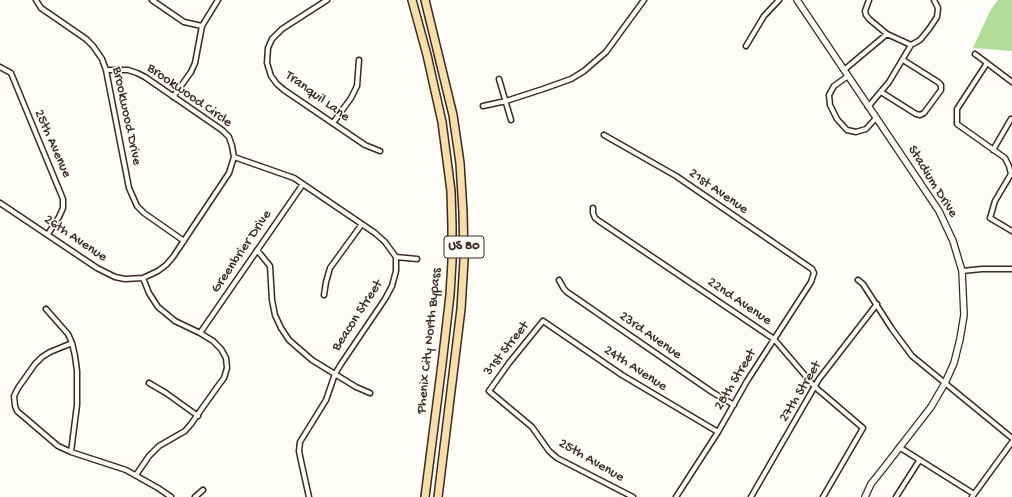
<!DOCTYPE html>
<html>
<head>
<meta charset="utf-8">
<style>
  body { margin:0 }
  canvas { display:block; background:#fdfcf7 }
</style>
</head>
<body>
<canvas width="1012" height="497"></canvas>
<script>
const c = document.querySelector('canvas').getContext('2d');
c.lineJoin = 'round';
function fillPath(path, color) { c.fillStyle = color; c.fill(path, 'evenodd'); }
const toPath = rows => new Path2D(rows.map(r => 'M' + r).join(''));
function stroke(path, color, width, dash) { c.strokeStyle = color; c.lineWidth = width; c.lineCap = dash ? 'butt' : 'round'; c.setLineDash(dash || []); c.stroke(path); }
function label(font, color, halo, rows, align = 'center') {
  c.font = font + ' "Gochi Hand",sans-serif'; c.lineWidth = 3; c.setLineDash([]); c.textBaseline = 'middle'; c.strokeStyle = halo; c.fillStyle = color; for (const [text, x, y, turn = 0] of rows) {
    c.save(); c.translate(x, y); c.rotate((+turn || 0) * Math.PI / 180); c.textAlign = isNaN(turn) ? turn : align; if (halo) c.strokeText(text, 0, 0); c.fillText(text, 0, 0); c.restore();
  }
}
fillPath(toPath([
  [998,0,1012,0,1012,51,973,48,990,11]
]), '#b1dd9b');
const street = toPath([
  [36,0,41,8,86,39,93,46,102,59,106,70,129,188,137,206,144,213,184,241],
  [152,0,184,22,202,26],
  [327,0,282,29,272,39,268,48,267,63,271,76,277,84,284,90,365,145,380,151],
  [869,0,865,11,866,15,869,19,887,34,911,45,920,40,929,29,937,17,938,8,934,0],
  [746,46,764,16,779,0],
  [975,54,1012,82],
  [987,63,957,109,957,124,1005,158,1009,166,1011,174,995,201,990,218,1012,231],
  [0,67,11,73,63,199,63,208,59,217,48,234],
  [844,70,887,34],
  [848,76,834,86,829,95,830,105,837,119,847,130,856,132,866,129,876,118],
  [499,79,511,120],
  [881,92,916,114,920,115,924,113,941,90,941,85,938,82,903,60],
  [173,97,191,72,195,63,202,26,218,0],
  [483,106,506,101,543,89,571,79,584,71,606,52,644,0],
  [868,107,889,82,911,45],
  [333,123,351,98,357,86,359,60],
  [604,135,676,176,812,269,814,273,811,282,747,381,718,432,676,497],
  [993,150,1011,119],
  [234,157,294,178,375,233,385,242,396,257,396,271,392,286,385,299,341,364,335,374,326,400,300,442,299,451,301,461,309,497],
  [0,203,97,268,115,277,125,279,143,278,158,271,166,265,173,257,229,173,234,157,232,146,229,137,222,130,145,77,137,73,128,70,106,70],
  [593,208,593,213,595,218,599,221,774,339,815,387,863,428,823,497],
  [257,250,270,266,272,300,275,315,281,328,289,340,312,360,356,387,370,393],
  [396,257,417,259],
  [962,271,982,269,1012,269],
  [559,280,564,289,567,292,712,392,734,405],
  [858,280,863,284,892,329,912,356,1012,438],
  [324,295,326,282,330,268,362,224],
  [46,309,68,334,72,343,75,356,77,371,77,405,71,452],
  [200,333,303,184],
  [72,343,50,352,42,357,35,364,18,388,14,396,15,406,17,411,58,446,71,452,126,470,158,488,171,497],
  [149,383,166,393,198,416],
  [899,447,974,494],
  [136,475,149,456,159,446,185,431,191,424,218,386,224,378,227,368,226,358,221,349,213,341,200,333,175,321,158,307,149,293,143,278],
  [195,497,203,490],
  [633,497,557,458,549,451,532,427,489,391,509,363,543,321,622,375,718,432],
  [751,497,819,379,877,304],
  [896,497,919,461],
  [972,497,1012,442]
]);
const secondary = toPath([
  [797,0,939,211,953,241,962,271,964,315,960,339,954,363,945,383,931,407,886,465,871,484,865,497]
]);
const highway = toPath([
  [412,0,427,55,442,122,451,191,452,226,452,261,450,295,442,364,425,497],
  [425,0,453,115,460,163,463,212,464,260,461,309,438,497]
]);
stroke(street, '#3b2a1e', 7);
stroke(secondary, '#3b2a1e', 8);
stroke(highway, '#3b2a1e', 10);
stroke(street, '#fdfcf7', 4);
stroke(secondary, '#fdfcf7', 5.5);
stroke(highway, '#f8deab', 7);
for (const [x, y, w] of [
  [464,247,40]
]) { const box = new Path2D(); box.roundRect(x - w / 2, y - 11, w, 22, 3); c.fillStyle = '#fdfcf7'; c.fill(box); stroke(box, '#3b2a1e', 1); }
label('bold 13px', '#3b2a1e', null, [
  ["US 80",464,247]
]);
label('14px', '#3b2a1e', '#fdfcf7', [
  ["Brookwood Circle",189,96,35],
  ["Tranquil Lane",317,97,36],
  ["Brookwood Drive",126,116,78],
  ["25th Avenue",52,144,66],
  ["Stadium Drive",932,182,58],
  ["21st Avenue",718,192,35],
  ["26th Avenue",75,239,34],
  ["Greenbrier Drive",242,252,-56],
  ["22nd Avenue",739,302,34],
  ["Beacon Street",358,316,-57],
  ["23rd Avenue",650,336,35],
  ["Phenix City North Bypass",430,341,-84],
  ["31st Street",507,349,-52],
  ["24th Avenue",635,369,33],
  ["28th Street",736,380,-59],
  ["27th Street",801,392,-59],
  ["25th Avenue",591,461,30]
]);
</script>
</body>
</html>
